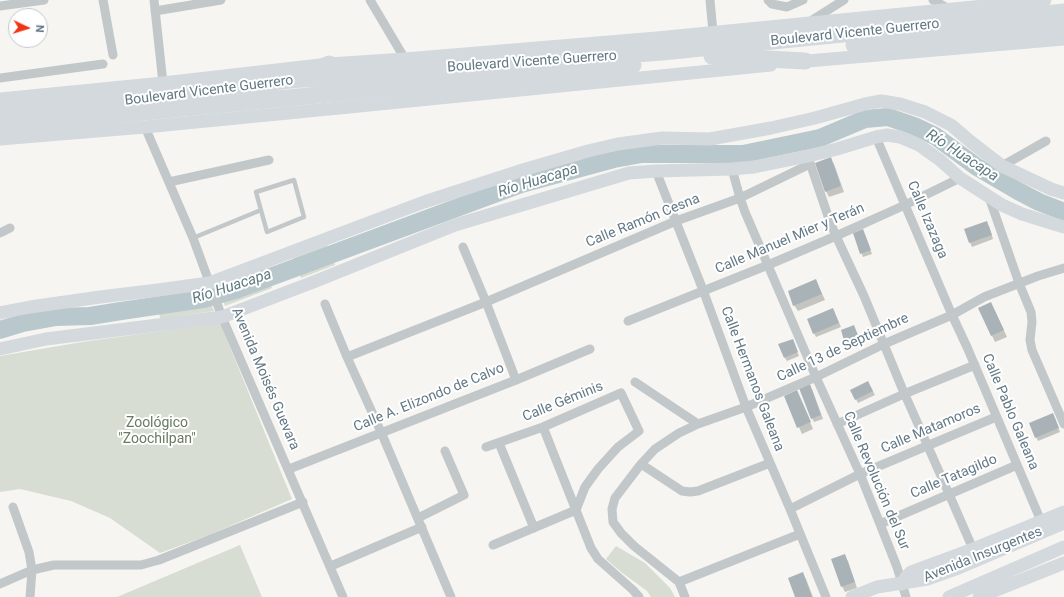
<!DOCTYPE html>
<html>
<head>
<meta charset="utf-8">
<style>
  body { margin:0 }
  #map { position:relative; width:1064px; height:597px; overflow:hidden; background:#f6f5f1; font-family:Roboto,sans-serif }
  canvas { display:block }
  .north { position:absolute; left:8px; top:8px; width:40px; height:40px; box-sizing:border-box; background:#fff; border:1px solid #c0c9ce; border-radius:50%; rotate:94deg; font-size:11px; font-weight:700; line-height:16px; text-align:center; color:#627885 }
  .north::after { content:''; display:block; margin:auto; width:14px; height:18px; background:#f03517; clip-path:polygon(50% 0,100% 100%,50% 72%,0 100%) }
</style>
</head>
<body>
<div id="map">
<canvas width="1064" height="597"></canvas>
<div class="north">N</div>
</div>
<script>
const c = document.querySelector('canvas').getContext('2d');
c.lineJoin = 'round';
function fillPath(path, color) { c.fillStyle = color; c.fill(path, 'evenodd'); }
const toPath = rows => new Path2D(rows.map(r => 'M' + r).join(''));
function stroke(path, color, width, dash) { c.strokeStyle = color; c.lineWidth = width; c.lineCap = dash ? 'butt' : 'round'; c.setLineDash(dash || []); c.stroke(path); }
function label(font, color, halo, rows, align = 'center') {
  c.font = font + ' Roboto,sans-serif'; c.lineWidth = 4; c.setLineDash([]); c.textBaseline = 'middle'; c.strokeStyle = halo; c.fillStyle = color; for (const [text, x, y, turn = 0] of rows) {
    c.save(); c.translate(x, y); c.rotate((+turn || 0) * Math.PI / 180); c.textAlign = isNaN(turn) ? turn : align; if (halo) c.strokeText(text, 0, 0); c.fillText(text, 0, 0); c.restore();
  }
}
fillPath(toPath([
  [327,245,335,265,301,278,293,258],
  [264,267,272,288,225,306,217,285],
  [204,286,214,311,160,319,157,294],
  [220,323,292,499,209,535,160,553,110,518,71,501,20,489,0,492,0,356,82,342],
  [240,545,262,597,117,597],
  [616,546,645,563,670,588,675,597,651,597,647,591,621,572,606,559]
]), '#d7ddd2');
fillPath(toPath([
  [830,158,834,164,844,192,829,197,826,191],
  [989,226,993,239,972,247,965,230],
  [854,234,865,235,872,254,863,257],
  [816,281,825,300,798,311,794,305],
  [833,309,841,327,816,337,814,333],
  [979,309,994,309,1007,337,995,342],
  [854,327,861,342,848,347,846,343],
  [794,344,799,356,787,361,785,358],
  [870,386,875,395,858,403,856,399],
  [812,389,823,419,814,422,812,418],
  [797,391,813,429,802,434,785,396],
  [1055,418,1060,432,1038,441,1036,437],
  [844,555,848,561,857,588,845,592,842,586],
  [802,573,806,579,813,597,796,597]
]), '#0003');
stroke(toPath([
  [0,330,23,323,56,317,90,316,121,311,203,299,238,289,521,184,614,159,642,154,743,154,820,138,865,119,888,117,914,126,935,136,977,167,1018,191,1039,202,1064,212]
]), '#b9c8cc', 18);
fillPath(toPath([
  [831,157,841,186,825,192,815,163],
  [987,221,992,235,969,243,964,229],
  [863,229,871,250,860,254,853,233],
  [816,279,822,294,793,306,788,291],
  [991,302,1004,330,991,336,978,308],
  [833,308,839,323,813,334,807,319],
  [854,325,859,338,845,344,841,330],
  [793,339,798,352,784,358,778,344],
  [868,381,873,391,855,400,850,390],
  [810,384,821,415,811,419,799,388],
  [797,390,811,422,797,428,784,396],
  [1053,413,1059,428,1035,438,1029,423],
  [845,554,855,582,841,587,831,559],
  [803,572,812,597,795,597,788,578]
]), '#a9b3b7');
stroke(toPath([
  [294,180,304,217,267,232,256,192,294,180],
  [193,238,261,210]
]), '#c2c7ca', 4.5);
stroke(toPath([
  [103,0,113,55],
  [154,0,163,83],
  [370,0,405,59],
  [710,0,713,32],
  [768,0,772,4,787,7,803,0],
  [933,0,949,9],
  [0,6,44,0],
  [155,11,221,0],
  [809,22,844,0],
  [0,78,103,64],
  [145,127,193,238,222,317,343,597],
  [876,137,952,315,967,347,1041,521],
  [809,160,829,219,836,236,864,296,902,388,949,494,973,549],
  [1002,166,1046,141],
  [732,169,740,198,745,212,816,377,860,474,880,524,897,567,906,597],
  [656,171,703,290,746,407,790,509,826,597],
  [169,182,269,160],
  [989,197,1019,283,1031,312,1032,322,1030,340,1032,350,1064,424],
  [0,233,10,228],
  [463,247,486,302,516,380],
  [325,304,347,357,381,432,451,597],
  [628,321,768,265,836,236,905,205,960,178],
  [347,357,486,302,676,221,740,198,810,164],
  [635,382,698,424],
  [837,424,904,394,975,365],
  [543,427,591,548,598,559,633,590,639,597],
  [499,443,534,528],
  [486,447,543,427,621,393,639,431,618,447,598,469,585,487,576,510],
  [641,464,682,491,690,492,698,491,770,463],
  [289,469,516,380,590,349],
  [13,507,29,552,32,570,30,597],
  [790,509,860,474,996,417],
  [418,518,464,495,445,451],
  [880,524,1017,465],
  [493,545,576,510],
  [331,566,422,527],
  [679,582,800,534],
  [0,584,32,570,54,565,141,565,159,560,303,502],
  [685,597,679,582,634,546,621,533,613,522,612,509,615,498,641,464,655,449,679,433,698,424,746,407,816,377,884,344,952,315,984,297,1038,276,1064,268]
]), '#c2c7ca', 9);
stroke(toPath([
  [796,62,1064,39],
  [0,99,163,83,329,64,405,59,657,38,1045,0],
  [0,139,145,127,339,108,771,65],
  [0,313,30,307,100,297,158,290,209,283,424,202,526,169,588,151,618,144,662,138,710,139,771,128,815,118,865,104,881,101,900,104,925,112,951,125,971,142,1002,166,1051,189,1064,193],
  [0,349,46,339,222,317,316,281,455,225,629,173,656,171,732,169,754,167,808,156,837,149,876,137,887,135,900,137,919,145,940,160,960,178,1002,205,1022,214,1064,227],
  [902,584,906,577,911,572,973,549,1064,512],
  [852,597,877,587,928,579,956,569,1064,523],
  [949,597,1064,547],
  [979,597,1064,563]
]), '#d3d9dd', 13);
stroke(toPath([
  [854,45,951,37,1064,26],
  [712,56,805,61],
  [304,75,329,64],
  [0,113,140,100,290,80,662,52,1064,12],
  [0,126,339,93,633,65]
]), '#d3d9dd', 17);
label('14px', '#627885', '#fff', [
  ["Boulevard Vicente Guerrero",855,33,-6],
  ["Boulevard Vicente Guerrero",532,62,-4],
  ["Boulevard Vicente Guerrero",209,91,-7],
  ["Calle Izazaga",927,220,67],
  ["Calle Ramón Cesna",643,221,-22],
  ["Calle Manuel Mier y Terán",790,239,-23],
  ["Calle 13 de Septiembre",843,348,-25],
  ["Avenida Moisés Guevara",265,379,67],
  ["Calle Hermanos Galeana",752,379,69],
  ["Calle A. Elizondo de Calvo",429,398,-22],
  ["Calle Géminis",563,402,-22],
  ["Calle Pablo Galeana",1010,412,67],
  ["Calle Matamoros",931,429,-23],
  ["Calle Tatagildo",954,477,-23],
  ["Calle Revolución del Sur",876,481,67],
  ["Avenida Insurgentes",983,555,-22]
]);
label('14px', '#697b61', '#fff', [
  ["Zoológico",157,423],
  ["\"Zoochilpan\"",157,439]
]);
label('italic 15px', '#5e7b82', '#fff', [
  ["Río Huacapa",962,156,33],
  ["Río Huacapa",538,181,-17],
  ["Río Huacapa",232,287,-18]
]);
</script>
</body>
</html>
